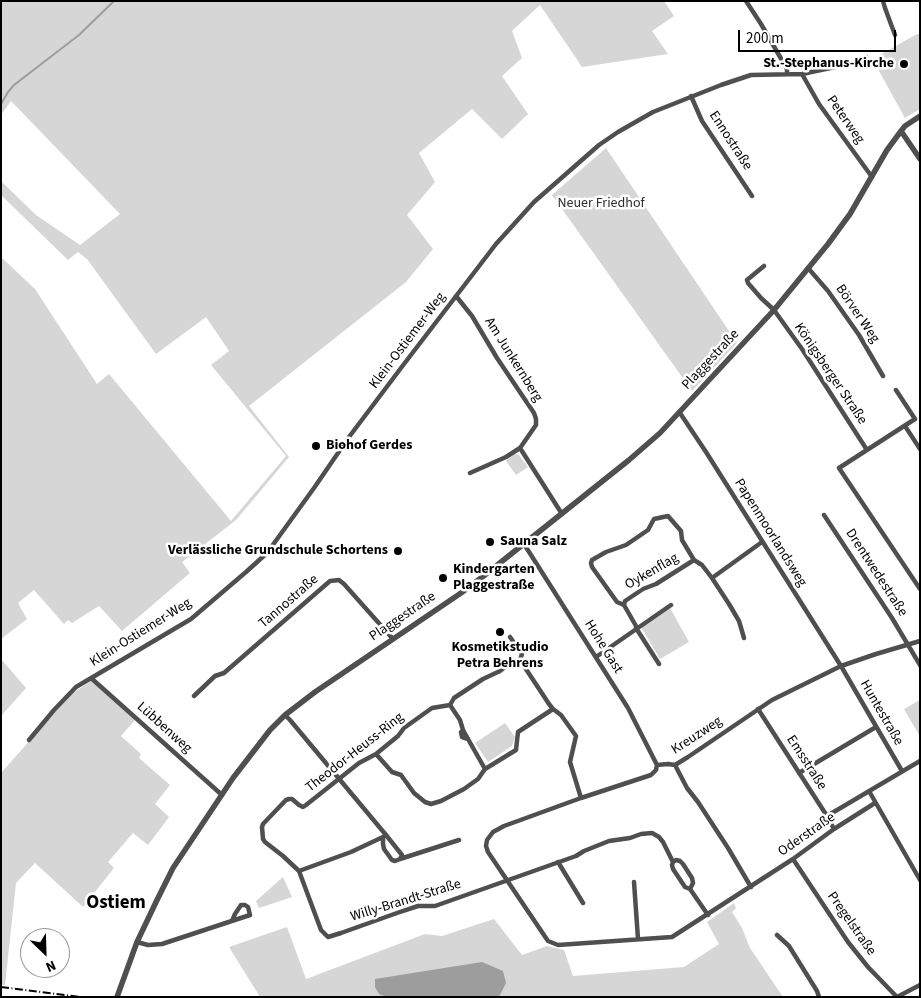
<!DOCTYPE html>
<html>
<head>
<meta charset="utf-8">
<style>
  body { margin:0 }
  #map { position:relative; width:921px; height:998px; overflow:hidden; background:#fff; font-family:"Source Sans 3",sans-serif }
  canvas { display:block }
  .frame { position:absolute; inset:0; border:2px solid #000; pointer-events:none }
  .north { position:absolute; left:20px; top:928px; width:50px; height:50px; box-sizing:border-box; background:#fff; border:1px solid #999; border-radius:50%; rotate:156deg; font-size:14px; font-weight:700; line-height:20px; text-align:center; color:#000 }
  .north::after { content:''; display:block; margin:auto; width:18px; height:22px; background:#000; clip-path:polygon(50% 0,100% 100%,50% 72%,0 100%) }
  .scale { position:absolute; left:738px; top:30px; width:158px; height:22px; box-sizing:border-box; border:2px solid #000; border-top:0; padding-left:6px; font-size:15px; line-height:18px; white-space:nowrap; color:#000; -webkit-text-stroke:4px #fff; paint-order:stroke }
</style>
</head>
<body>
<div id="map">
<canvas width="921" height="998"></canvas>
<div class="frame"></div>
<div class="north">N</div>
<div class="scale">200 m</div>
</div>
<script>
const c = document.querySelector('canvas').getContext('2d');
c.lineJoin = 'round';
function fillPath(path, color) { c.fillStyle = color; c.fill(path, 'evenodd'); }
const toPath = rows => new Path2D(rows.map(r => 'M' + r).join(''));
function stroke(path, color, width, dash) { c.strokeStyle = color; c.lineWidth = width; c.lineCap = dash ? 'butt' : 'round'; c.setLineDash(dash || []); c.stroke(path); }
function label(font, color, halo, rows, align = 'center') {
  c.font = font + ' "Source Sans 3",sans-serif'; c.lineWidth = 5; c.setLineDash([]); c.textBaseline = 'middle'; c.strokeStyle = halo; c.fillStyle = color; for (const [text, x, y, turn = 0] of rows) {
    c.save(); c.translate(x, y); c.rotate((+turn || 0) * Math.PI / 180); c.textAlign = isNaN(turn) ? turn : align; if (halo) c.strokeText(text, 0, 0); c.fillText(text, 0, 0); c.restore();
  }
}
fillPath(toPath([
  [1,1,664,1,674,16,652,31,668,54,582,67,540,5,512,31,522,58,502,76,528,114,502,139,472,109,419,153,435,182,407,215,433,249,406,282,249,406,289,457,236,520,182,562,190,573,122,631,99,606,72,623,68,620,64,624,34,590,18,603,27,619,1,639,1,257,35,289,97,384,109,374,231,521,286,456,211,365,229,351,206,317,156,354,87,259,78,252,68,260,1,195,1,181,36,215,80,245,120,214,11,101,1,115],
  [917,34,920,34,920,109,905,118,879,71,878,56],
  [606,148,737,343,692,391,552,195],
  [515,454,519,455,528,467,516,475,506,461],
  [669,606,689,642,660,659,641,627],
  [1,659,26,688,1,716],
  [91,681,135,720,121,736,141,754,139,758,170,785,155,804,169,817,148,845,133,833,108,862,114,868,83,907,35,863,16,883,5,985,1,985,1,773,70,695],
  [920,700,920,735,919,735,904,709],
  [505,723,515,737,512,746,488,762,475,743],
  [283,877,292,897,259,908,256,901],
  [734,903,736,908,732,912,742,928,750,948,783,997,260,997,229,947,287,927,306,979,425,934,442,936,494,919,522,955,547,946,564,950,573,976,684,967,719,944,707,922]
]), '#d6d6d6');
fillPath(toPath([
  [482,962,503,971,506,983,499,997,386,997,379,994,375,987,375,979]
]), '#9d9d9d');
stroke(toPath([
  [1,104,8,92,14,85,79,35,114,1]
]), '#9d9d9d', 2);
stroke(toPath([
  [746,1,761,24,787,69,787,74],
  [883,1,885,8,895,35],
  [802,74,819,104,872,177],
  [691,96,702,121,752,196],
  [764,266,747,280,748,283,761,298,774,310,802,349,867,450],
  [808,268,828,291,859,335,883,376],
  [456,296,472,316,497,358,534,413,536,419,536,425,520,448,562,514],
  [896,390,915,419,839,468,920,589],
  [680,413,706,452,841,666,902,771],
  [905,426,920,449],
  [470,473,506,457,520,448],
  [824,515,892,618,920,665],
  [524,544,628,708,657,765],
  [712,578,762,542],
  [624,605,625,601,643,589,656,584,694,560],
  [510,637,522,654,520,660],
  [596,657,671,605],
  [659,664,636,628,636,626,624,605,617,602,592,567,591,563,592,560,606,552,626,545,648,530,654,519,668,516,681,531,682,540,694,560,702,565,712,578,729,604,739,621,744,638],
  [91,678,222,795],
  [194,696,215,676,224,673,330,581,339,580,344,584,393,639],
  [450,705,460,720,463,730,468,739,485,769],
  [758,709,827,816,834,829],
  [285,715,290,720,386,835,402,855,400,859,395,861,392,860,384,849,383,844,383,837,386,835],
  [463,730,461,732,462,737,468,739],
  [29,740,54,710,76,687,191,619,246,572,267,553,314,488,349,437,404,364,496,244,534,202,599,145,618,132,653,112,721,85,751,75,802,74,854,63,866,57],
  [376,754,392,772,401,775,414,793,425,802,431,804,441,801,464,789,478,779,485,769,516,750,518,732,553,709],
  [675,765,687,788,698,802,728,848,751,887],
  [799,773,876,727],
  [869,791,920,880],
  [875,803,834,829,793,859,672,937,558,945,548,941,488,852,486,846,487,840,493,832,504,826,581,798,651,775,656,770,657,765,668,764,675,765,688,757,772,700,841,666,876,654,920,641],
  [827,816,920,761],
  [383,837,351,852,299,871,321,930,328,937,341,933,397,913,418,906,435,906,576,856,584,851,609,841,630,838,641,834,652,833,659,837,663,842,673,862,672,865,673,869,685,887,690,889,708,915],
  [400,859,459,840],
  [793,859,848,942,868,967,897,997],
  [558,862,583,903],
  [673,862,676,860,680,861,683,864,692,878,693,883,690,889],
  [299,871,283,856,265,842,263,839,262,827,263,824,286,800,289,799,292,799,299,805,303,807,306,805,359,763,376,754,398,736,404,728,432,708,450,705,454,698,483,679,500,671,509,664,520,660,549,704,553,709,561,715,576,736,570,762,581,798],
  [634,882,638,939],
  [777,935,789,946,817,991,819,997],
  [137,942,148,945,162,944,250,915,248,907,245,905,241,905,235,914,232,921],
  [897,997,920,985]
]), '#4f4f4f', 4.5);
stroke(toPath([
  [901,131,920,159],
  [117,997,137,942,157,900,173,868,233,778,270,730,285,715,315,692,461,593,481,578,629,460,660,433,774,310,828,244,850,214,887,150,901,131,905,126,920,116]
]), '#4f4f4f', 5.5);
stroke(toPath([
  [1,987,80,997]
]), '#000', 2, [8, 2.5, 1, 2.5]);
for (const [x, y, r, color] of [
  [904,64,5,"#000"],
  [316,446,5,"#000"],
  [490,542,5,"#000"],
  [398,551,5,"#000"],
  [443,578,5,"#000"],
  [500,632,5,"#000"]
]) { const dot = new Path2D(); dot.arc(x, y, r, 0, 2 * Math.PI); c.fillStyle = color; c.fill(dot); stroke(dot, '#fff', 2); }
label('bold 14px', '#000', '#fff', [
  ["St.-Stephanus-Kirche",894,64,"right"],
  ["Biohof Gerdes",326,446],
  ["Sauna Salz",500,542],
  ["Verlässliche Grundschule Schortens",388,551,"right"],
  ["Kindergarten",453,570],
  ["Plaggestraße",453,586],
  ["Kosmetikstudio",500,648,"center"],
  ["Petra Behrens",500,664,"center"]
], 'left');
label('14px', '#000', '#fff', [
  ["Peterweg",845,120,55],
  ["Ennostraße",730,141,57],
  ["Börver Weg",857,314,56],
  ["Klein-Ostiemer-Weg",408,341,-53],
  ["Am Junkernberg",513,360,58],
  ["Plaggestraße",711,360,-47],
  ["Königsberger Straße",830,374,56],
  ["Papenmoorlandsweg",770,533,58],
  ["Oykenflag",652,572,-30],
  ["Drentwedestraße",876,573,57],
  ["Tannostraße",289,602,-41],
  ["Plaggestraße",403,617,-34],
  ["Klein-Ostiemer-Weg",141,633,-32],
  ["Hohe Gast",603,647,58],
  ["Huntestraße",881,713,60],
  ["Lübbenweg",164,728,42],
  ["Kreuzweg",697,736,-33],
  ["Theodor-Heuss-Ring",355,753,-38],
  ["Emsstraße",806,763,57],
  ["Oderstraße",807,835,-35],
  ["Willy-Brandt-Straße",406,901,-17],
  ["Pregelstraße",851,924,55]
]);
label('14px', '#2d2d2d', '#fff', [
  ["Neuer Friedhof",601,204]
]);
label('bold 19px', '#000', '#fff', [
  ["Ostiem",116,904]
]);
</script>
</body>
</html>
